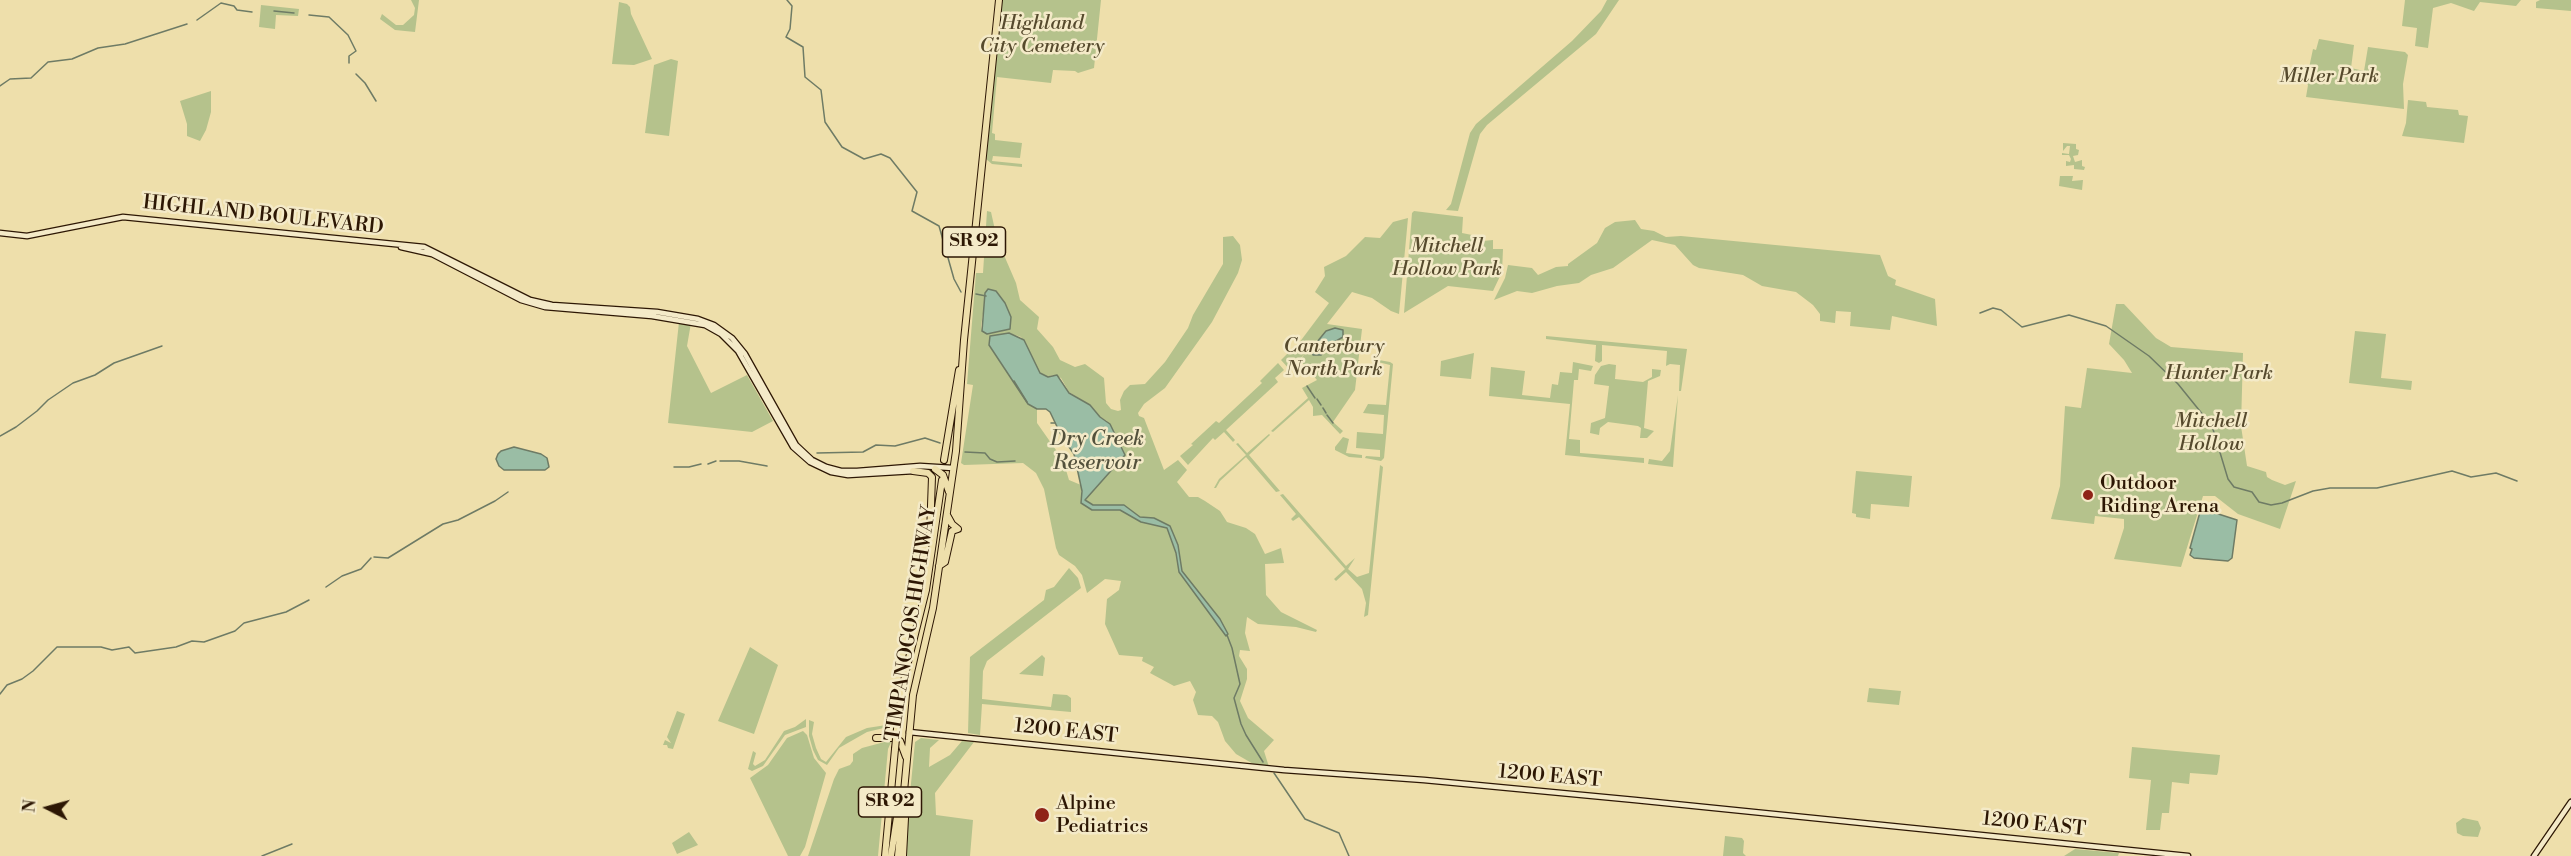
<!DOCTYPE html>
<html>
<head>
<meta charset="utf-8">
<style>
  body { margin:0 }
  #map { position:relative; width:2571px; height:856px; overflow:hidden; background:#eedfab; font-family:"Libre Bodoni",serif }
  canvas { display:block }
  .north { position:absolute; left:18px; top:778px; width:60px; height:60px; -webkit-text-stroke:4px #f4eac8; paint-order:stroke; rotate:276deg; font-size:16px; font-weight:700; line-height:24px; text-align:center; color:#2d1704 }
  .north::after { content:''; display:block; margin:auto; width:21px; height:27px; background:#2d1704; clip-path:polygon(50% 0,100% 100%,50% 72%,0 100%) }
</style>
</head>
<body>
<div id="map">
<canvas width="2571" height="856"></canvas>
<div class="north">N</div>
</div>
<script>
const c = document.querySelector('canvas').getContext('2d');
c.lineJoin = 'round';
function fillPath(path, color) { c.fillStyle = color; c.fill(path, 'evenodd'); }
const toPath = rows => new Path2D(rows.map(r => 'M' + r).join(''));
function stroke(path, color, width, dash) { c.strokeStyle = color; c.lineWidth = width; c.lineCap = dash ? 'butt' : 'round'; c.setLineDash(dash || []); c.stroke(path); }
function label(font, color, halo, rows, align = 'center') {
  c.font = font + ' "Libre Bodoni",serif'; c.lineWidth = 5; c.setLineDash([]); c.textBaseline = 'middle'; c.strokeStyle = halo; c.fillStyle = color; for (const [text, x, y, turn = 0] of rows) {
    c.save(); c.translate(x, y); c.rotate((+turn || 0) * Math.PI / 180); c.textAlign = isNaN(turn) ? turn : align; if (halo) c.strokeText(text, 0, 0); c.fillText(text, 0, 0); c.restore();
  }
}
fillPath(toPath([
  [411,0,419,0,415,32,395,30,380,19,382,14,396,25,403,25,414,15,415,8],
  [1002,0,1101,0,1094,68,1078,73,1075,71,1053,70,1051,83,997,77,992,133,995,134,995,140,1022,143,1020,158,993,156,992,161,1022,164,1022,167,992,164,986,159],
  [1607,0,1619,0,1596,34,1487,125,1480,134,1458,211,1446,210,1451,204,1470,133,1476,124,1572,41,1601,11],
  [2405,0,2521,0,2516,6,2480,2,2474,11,2451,3,2433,8,2428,48,2415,46,2417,28,2402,26],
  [2540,0,2571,0,2571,11,2536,8,2536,2],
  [619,2,627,4,630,7,631,14,652,59,634,65,612,64],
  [261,5,299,9,298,16,276,15,275,29,259,27],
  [2319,39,2354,45,2351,68,2364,71,2368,47,2405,52,2408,55,2403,84,2404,109,2306,97,2308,85,2306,82,2313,49,2316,50],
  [671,59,678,61,669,136,645,133,654,65],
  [211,91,211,112,206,130,200,141,187,136,187,124,180,101],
  [2408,100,2426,102,2427,107,2458,110,2459,115,2468,116,2464,143,2402,136,2406,123],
  [2063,143,2076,144,2076,149,2079,150,2078,155,2073,156,2075,162,2082,160,2082,166,2085,167,2084,170,2074,169,2074,165,2066,166,2066,161,2070,162,2071,159,2069,155,2062,155,2062,153,2069,154,2070,146,2067,146,2063,151],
  [2060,176,2073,176,2072,181,2083,180,2082,190,2059,186],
  [987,211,991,212,997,239,1016,283,1020,300,1039,317,1037,329,1053,347,1060,360,1075,367,1085,364,1104,378,1106,403,1111,409,1118,411,1121,410,1120,400,1124,391,1130,385,1145,384,1165,362,1188,328,1193,315,1223,264,1223,237,1233,236,1240,245,1242,260,1238,273,1212,322,1165,388,1144,404,1138,413,1139,416,1144,418,1164,470,1178,460,1187,470,1177,482,1189,497,1198,497,1205,501,1220,511,1227,522,1246,528,1255,534,1265,554,1281,548,1284,563,1265,564,1266,595,1281,612,1317,630,1316,632,1296,627,1258,624,1247,617,1245,633,1250,651,1240,650,1239,656,1247,669,1247,679,1240,701,1248,718,1274,740,1264,751,1269,767,1255,765,1236,754,1225,741,1218,722,1212,716,1198,715,1193,700,1196,692,1190,681,1174,686,1150,673,1154,667,1142,661,1143,657,1119,655,1105,624,1107,599,1119,590,1121,581,1105,579,1087,593,1082,575,1075,566,1059,555,1056,548,1044,489,1036,473,1023,463,964,465,961,463,973,385,967,384,976,273,983,273],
  [987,289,996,291,1003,300,1011,317,1010,329,988,333,982,331,981,326],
  [1009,333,1021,337,1040,373,1045,377,1054,375,1061,378,1069,392,1090,405,1100,417,1107,421,1125,455,1082,503,1081,485,1069,480,1063,460,1037,423,1037,409,1028,404,989,345,1002,335],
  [1414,211,1463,217,1462,233,1472,235,1472,242,1493,240,1493,249,1503,249,1502,272,1493,291,1448,286,1404,313,1412,213],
  [1408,218,1399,314,1391,311,1372,298,1352,292,1327,324,1362,329,1355,390,1333,422,1343,431,1340,434,1322,415,1313,416,1313,407,1309,400,1273,432,1271,431,1308,398,1302,388,1317,380,1300,360,1317,337,1291,371,1281,360,1291,350,1293,351,1329,303,1315,292,1325,276,1324,267,1346,256,1365,237,1380,238,1393,222],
  [1635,220,1641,229,1654,231,1666,237,1681,236,1880,255,1888,276,1896,280,1895,285,1935,299,1937,326,1892,316,1890,330,1850,326,1851,312,1836,311,1835,323,1820,321,1820,314,1813,305,1796,292,1762,286,1743,275,1699,268,1693,265,1675,245,1652,240,1613,268,1591,275,1579,283,1557,286,1532,293,1517,291,1494,300,1505,278,1508,265,1532,268,1538,275,1556,267,1568,266,1568,264,1597,243,1605,228,1615,222],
  [2116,304,2124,304,2156,338,2171,347,2243,353,2241,426,2247,466,2266,472,2267,477,2272,480,2285,485,2296,481,2280,529,2238,514,2215,496,2203,496,2181,567,2114,559,2124,528,2124,519,2095,516,2094,524,2051,519,2060,486,2065,406,2081,408,2087,368,2132,373,2124,360,2109,344],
  [679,322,691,323,687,346,711,393,747,375,773,421,752,432,668,423],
  [2355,331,2386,334,2381,378,2412,381,2411,390,2349,383],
  [1546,336,1687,349,1681,391,1679,391,1680,365,1670,364,1666,366,1667,351,1602,345,1602,361,1599,363,1595,361,1596,345,1546,339],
  [1474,353,1471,379,1440,376,1441,361],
  [1379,360,1390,362,1393,364,1384,458,1381,461,1365,458,1366,456,1380,457,1380,450,1356,448,1357,432,1383,434,1384,415,1363,413,1368,404,1386,405,1390,365,1378,362],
  [1573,362,1593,366,1591,371,1579,369,1578,380,1574,380,1569,439,1580,440,1580,453,1644,458,1644,463,1565,455,1570,404,1489,396,1491,367,1525,371,1522,395,1550,398,1552,384,1558,385,1560,372,1572,373],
  [1278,363,1284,370,1275,378,1278,382,1226,430,1235,440,1233,442,1224,432,1215,440,1213,438,1188,465,1180,456,1193,445,1191,444,1216,421,1219,423,1262,383,1260,381],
  [1609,364,1616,365,1615,379,1643,382,1652,377,1652,369,1661,370,1660,376,1648,381,1644,428,1654,431,1647,438,1640,438,1641,428,1638,426,1608,422,1600,428,1599,435,1590,433,1591,423,1605,418,1609,386,1594,384,1595,375,1601,366],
  [1678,395,1673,467,1648,464,1649,459,1662,461,1670,451],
  [1269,434,1270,435,1249,455,1280,491,1276,492,1246,457,1220,481,1216,488,1214,488,1219,479,1246,455,1236,444,1238,443,1247,453],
  [1343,437,1349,439,1346,453,1362,455,1362,458,1349,457,1335,450,1335,447],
  [1380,465,1383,467,1368,615,1364,617,1366,603,1362,589,1346,572,1336,581,1334,579,1345,569,1299,517,1293,521,1291,519,1296,514,1280,495,1283,494,1346,566,1355,558,1348,569,1357,577,1369,573],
  [1856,471,1912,476,1909,507,1871,504,1870,519,1856,517,1856,514,1852,513],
  [1069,568,1078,578,1081,588,987,661,983,671,982,699,1051,707,1053,694,1067,695,1071,698,1071,712,982,704,980,735,968,733,970,657,1044,600,1046,590,1054,587],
  [750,647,778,665,754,734,718,721],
  [1042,655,1045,658,1043,676,1019,674],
  [1869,688,1901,691,1899,705,1867,702],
  [677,711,685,714,673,749,668,748,667,745,663,745,665,740,671,743,667,737],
  [806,719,806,727,785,735,763,766,752,771,748,769,753,751,756,753,753,764,755,766,765,760,784,731,795,727],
  [809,720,814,722,812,734,816,748,821,759,826,762,846,737,867,728,893,724,892,726,867,732,839,748,827,765,818,760,813,750,809,736],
  [803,731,807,735,814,758,826,773,805,847,800,856,788,856,750,778,768,765,787,738],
  [921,738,939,740,930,748,929,767,950,755,962,741,974,742,935,793,936,815,973,820,970,856,904,856,915,742],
  [892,740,888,749,878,856,808,856,834,779,839,769,850,765,853,761,853,754,862,748],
  [2132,747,2220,755,2218,772,2217,775,2190,773,2189,784,2172,782,2169,813,2162,813,2160,830,2146,830,2151,780,2129,778],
  [2463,818,2478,821,2481,828,2478,837,2463,836,2457,833,2456,823],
  [689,832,698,845,677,854,672,843],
  [1725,836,1742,838,1744,841,1743,853,1746,856,1723,856],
  [2075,849,2119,853,2118,856,2064,856]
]), '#b5c28c');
const water = toPath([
  [988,289,996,291,1005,303,1011,317,1010,329,987,334,982,331,985,293,988,289],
  [1335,328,1343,330,1343,337,1331,344,1321,355,1313,355,1311,351,1317,342,1326,331,1335,328],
  [1009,333,1024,340,1040,373,1048,377,1057,375,1069,393,1090,405,1100,417,1110,424,1125,455,1085,500,1093,505,1124,505,1140,517,1154,518,1170,526,1178,545,1182,571,1220,619,1228,634,1226,636,1179,572,1176,553,1167,528,1141,522,1120,510,1092,510,1081,503,1082,491,1074,454,1062,437,1050,412,1046,409,1037,409,1028,404,989,345,990,336,1009,333],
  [514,447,541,454,547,458,549,467,545,470,504,470,499,466,496,459,498,454,501,451,514,447],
  [2206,510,2237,520,2232,558,2228,561,2194,558,2190,555,2192,549,2190,548,2200,512,2206,510]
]);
fillPath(water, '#9abda5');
stroke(water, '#6e7b65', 1.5);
stroke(toPath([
  [787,0,792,6,790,29,786,37,803,47,805,77,821,90,825,122,842,147,864,159,881,154,890,158,917,192,912,211,939,226,954,279,961,292],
  [274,11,294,13],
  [309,15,329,17,348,35,356,51,349,56,349,63],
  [197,20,221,3,234,6,237,10,252,12],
  [356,74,365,83,376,101],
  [0,86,10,79,31,78,48,62,72,59,98,48,125,44,187,24],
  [976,294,986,296],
  [1980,313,1993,308,2001,310,2022,327,2069,315,2106,326,2149,356,2178,384,2212,426,2228,479,2234,487,2252,492,2259,502,2271,505,2282,503,2313,491,2330,488,2377,488,2452,471,2471,477,2496,473,2517,481],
  [1014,381,1027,402],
  [1307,386,1315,398],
  [1317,399,1321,405],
  [1323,408,1326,413],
  [1327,415,1333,423],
  [1051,423,1055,423],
  [0,436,16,427,37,411,48,400,73,383,95,375,114,363,162,346],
  [965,452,985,453,990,459,997,462,1015,461],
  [817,453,863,452,876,445,895,446,925,438,940,443],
  [720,461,739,461,767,466],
  [708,464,716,461],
  [674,467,689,467,701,464],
  [374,557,388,558,443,524,458,520,495,501,508,492],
  [326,587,342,576,361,569,371,558],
  [1227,635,1232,648,1240,684,1234,698,1241,724,1246,735,1263,762],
  [0,694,7,685,22,679,33,671,57,647,101,647,112,650,129,647,135,653,176,647,192,641,204,642,235,631,244,623,286,612,309,600],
  [1274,773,1305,819,1339,833,1349,856],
  [262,856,292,844]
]), '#6e7b65', 1.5);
const secondary = toPath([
  [0,233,27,236,123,217,424,247,530,300,552,305,657,312,698,319,714,325,732,338,745,354,796,445,812,460,826,467,841,471,857,471,920,466,953,468],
  [401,247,432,254,521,300,545,307,652,316,705,325,721,334,738,351,793,447,810,462,831,472,848,475,914,471],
  [909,732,1284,770,1424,780,1635,800,2188,856],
  [2534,856,2571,802]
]);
const primary = toPath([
  [944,460,959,370],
  [935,469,943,475,949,492],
  [913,471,928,473,932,477,930,534],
  [939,566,945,562,952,531,958,529,952,524,947,515],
  [898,719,906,670,926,590,942,480],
  [876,738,893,738,900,741,906,757],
  [885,856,895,749],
  [891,856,897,817],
  [898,856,913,695,933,608,956,451,964,340,999,0],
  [903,856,905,818]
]);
stroke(secondary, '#2d1704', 7);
stroke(primary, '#2d1704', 8);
stroke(secondary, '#f4eac8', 4.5);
stroke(primary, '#eedfab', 6);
const primaryBridge = toPath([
  [895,749,898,719]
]);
stroke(primaryBridge, '#2d1704', 8, []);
stroke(primaryBridge, '#eedfab', 6);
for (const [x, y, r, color] of [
  [2088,495,6,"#8f2418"],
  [1042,815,8,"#8f2418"]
]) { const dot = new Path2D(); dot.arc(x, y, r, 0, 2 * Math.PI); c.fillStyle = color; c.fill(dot); stroke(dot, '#f4eac8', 2); }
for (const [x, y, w] of [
  [974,242,63],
  [890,802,63]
]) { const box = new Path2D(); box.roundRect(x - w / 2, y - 15, w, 30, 4.5); c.fillStyle = '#f4eac8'; c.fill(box); stroke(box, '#2d1704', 1.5); }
label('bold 18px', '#2d1704', null, [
  ["SR 92",974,242],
  ["SR 92",890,802]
]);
label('italic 20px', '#564a2d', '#f4eac8', [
  ["Highland",1042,24],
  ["City Cemetery",1042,47],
  ["Miller Park",2329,77],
  ["Mitchell",1447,247],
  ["Hollow Park",1447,270],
  ["Canterbury",1334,347],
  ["North Park",1334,370],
  ["Hunter Park",2219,374],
  ["Mitchell",2211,422],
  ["Hollow",2211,445]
]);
label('20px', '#2d1704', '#f4eac8', [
  ["HIGHLAND BOULEVARD",263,216,6],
  ["TIMPANOGOS HIGHWAY",912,624,-81],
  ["1200 EAST",1066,732,6],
  ["1200 EAST",1550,777,5],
  ["1200 EAST",2034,825,6]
]);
label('20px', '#2d1704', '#f4eac8', [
  ["Outdoor",2100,484],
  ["Riding Arena",2100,507],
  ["Alpine",1056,804],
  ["Pediatrics",1056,827]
], 'left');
label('italic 21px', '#53513c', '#f4eac8', [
  ["Dry Creek",1097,440],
  ["Reservoir",1097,464]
]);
</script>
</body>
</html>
